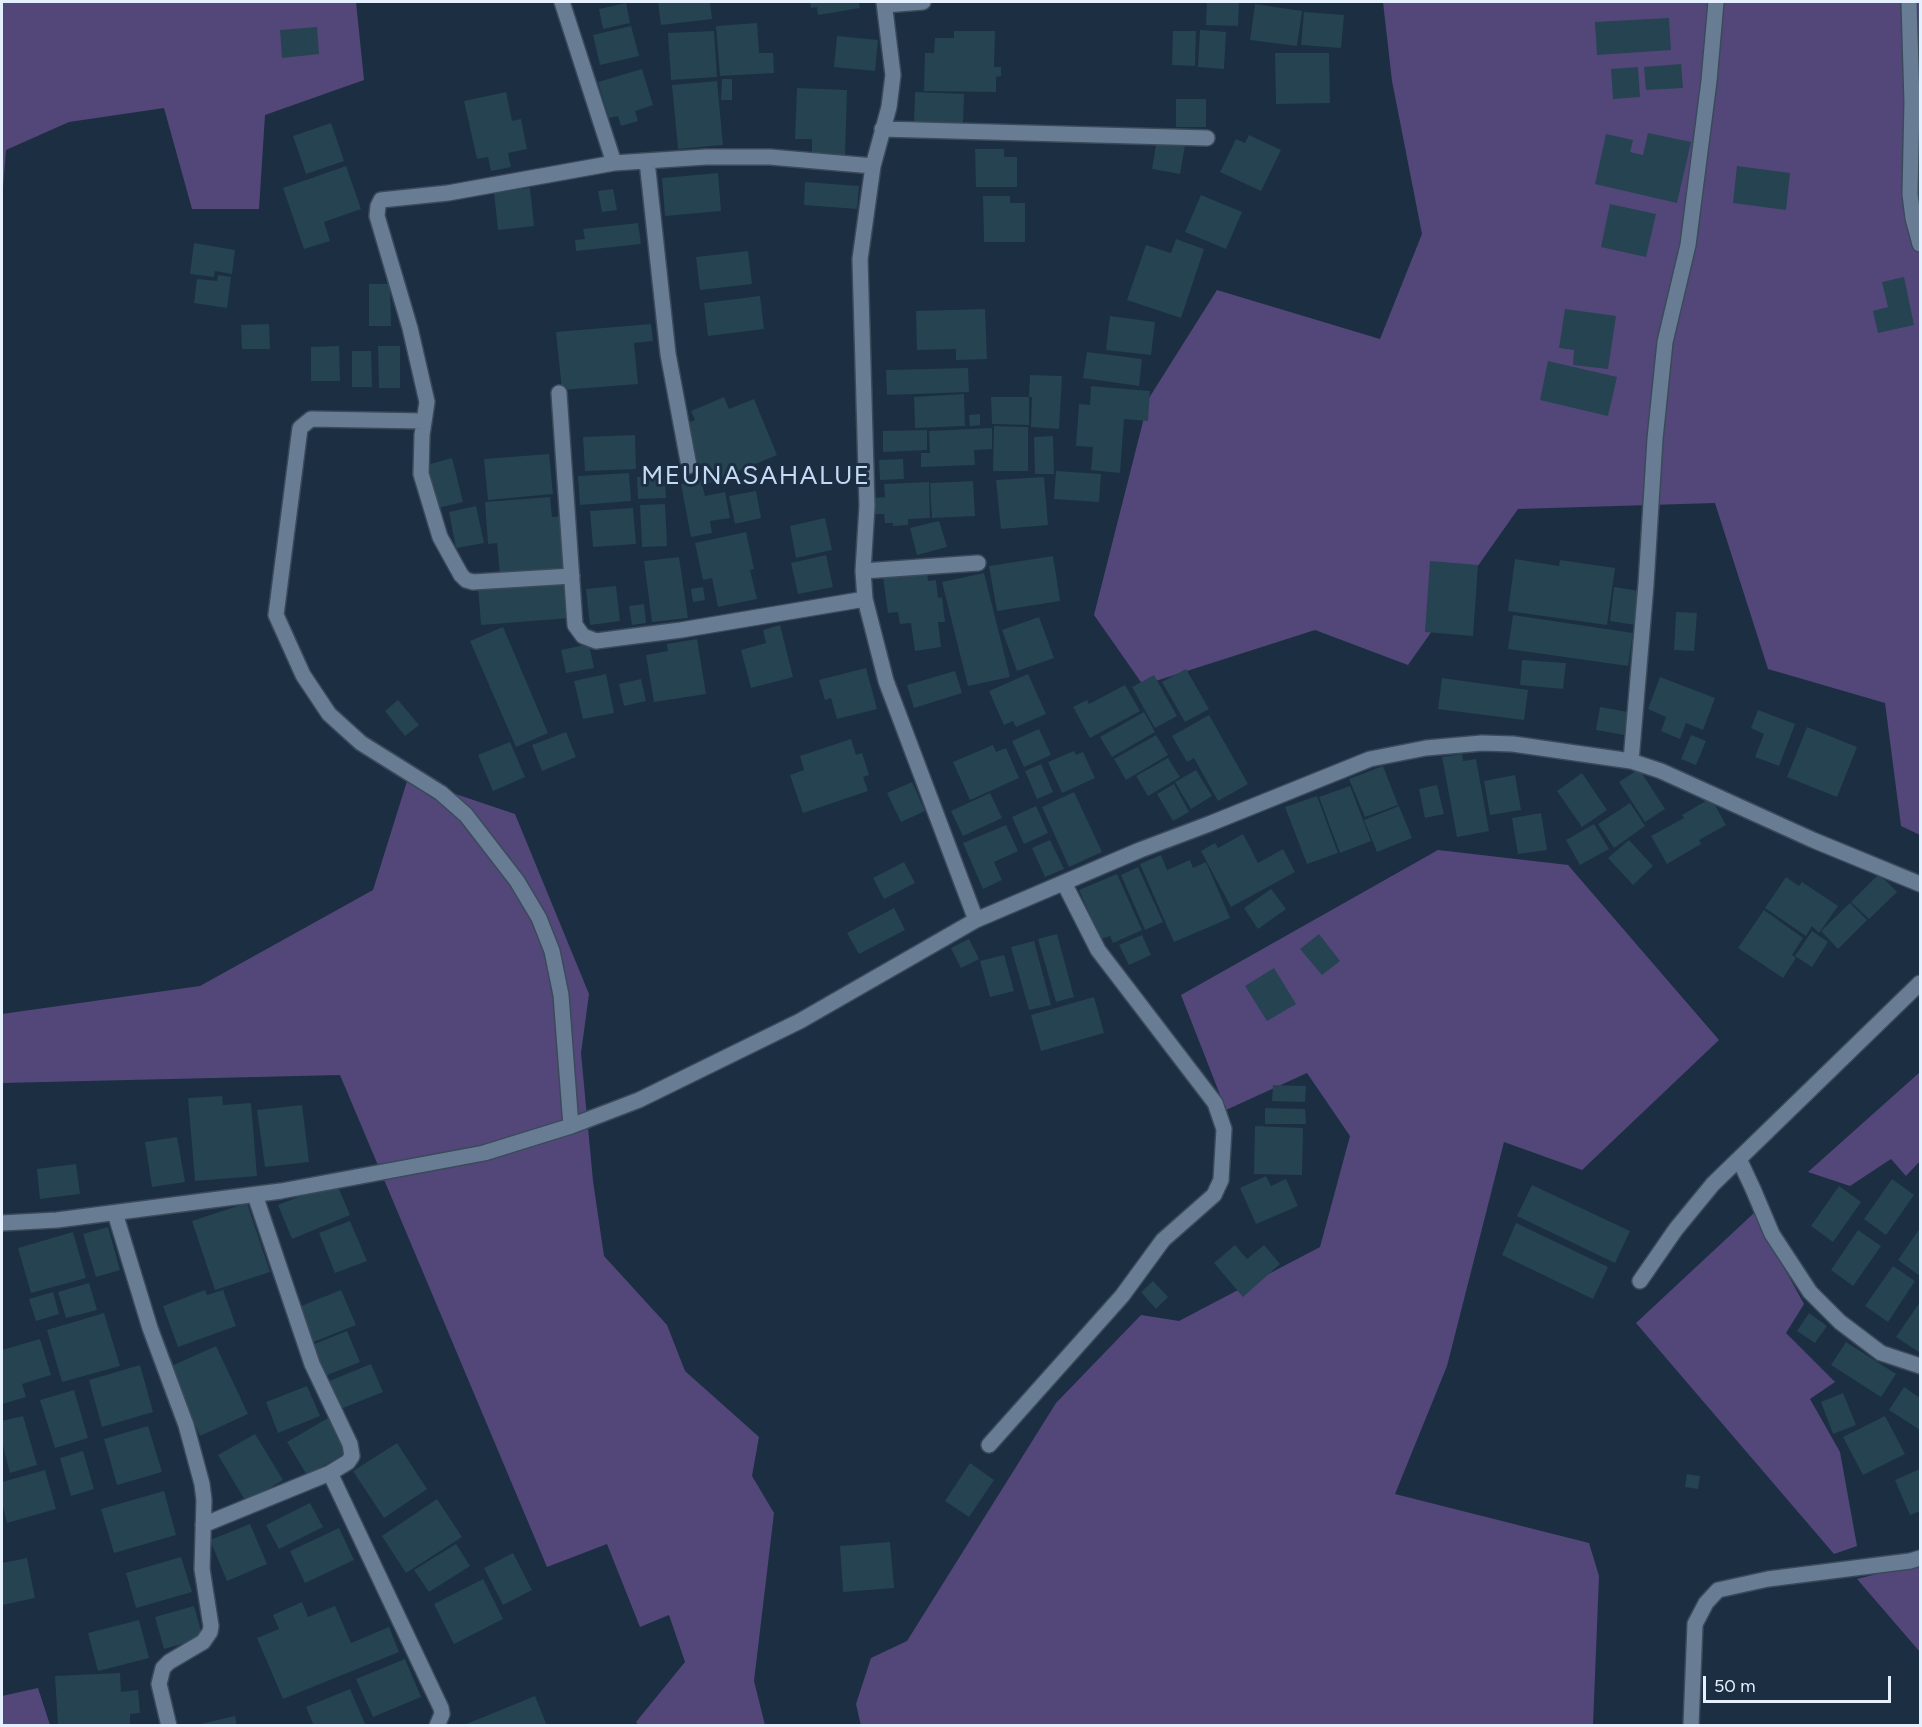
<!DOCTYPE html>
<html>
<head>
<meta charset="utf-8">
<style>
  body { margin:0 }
  #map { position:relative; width:1922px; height:1727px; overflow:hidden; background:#1c2e42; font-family:Figtree,sans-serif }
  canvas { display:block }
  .frame { position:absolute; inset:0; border:3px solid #e4f0fd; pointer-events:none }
  .scale { position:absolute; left:1703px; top:1676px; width:188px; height:27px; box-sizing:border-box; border:3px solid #e4f0fd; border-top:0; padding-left:8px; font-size:18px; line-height:21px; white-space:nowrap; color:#e4f0fd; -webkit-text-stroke:4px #1c2e42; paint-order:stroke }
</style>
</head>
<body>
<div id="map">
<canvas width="1922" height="1727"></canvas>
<div class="frame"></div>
<div class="scale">50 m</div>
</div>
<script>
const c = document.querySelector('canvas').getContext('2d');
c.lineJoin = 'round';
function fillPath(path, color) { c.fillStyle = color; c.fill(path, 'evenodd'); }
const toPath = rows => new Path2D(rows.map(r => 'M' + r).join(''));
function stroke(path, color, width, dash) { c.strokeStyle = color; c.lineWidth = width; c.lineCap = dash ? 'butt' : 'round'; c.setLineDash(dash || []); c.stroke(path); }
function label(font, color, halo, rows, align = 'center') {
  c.font = font + ' Figtree,sans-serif'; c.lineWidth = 6; c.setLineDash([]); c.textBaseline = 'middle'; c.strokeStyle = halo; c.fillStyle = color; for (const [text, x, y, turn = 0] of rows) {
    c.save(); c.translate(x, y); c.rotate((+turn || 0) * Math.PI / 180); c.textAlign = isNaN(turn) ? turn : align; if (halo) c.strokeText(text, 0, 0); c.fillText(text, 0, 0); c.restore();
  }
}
fillPath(toPath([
  [2,2,356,2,364,80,265,115,259,209,192,209,164,108,69,122,6,150,2,200],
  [1383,2,1920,2,1920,835,1901,826,1885,703,1768,669,1715,503,1518,509,1408,665,1315,630,1143,685,1094,615,1149,398,1217,290,1380,339,1422,234,1392,81],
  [408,778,515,814,589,994,581,1053,593,1181,604,1256,667,1325,685,1371,759,1437,752,1476,774,1513,754,1681,765,1725,639,1726,636,1722,685,1662,669,1615,640,1627,607,1544,547,1567,340,1075,2,1083,2,1014,200,986,373,890],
  [1438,850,1568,865,1719,1040,1582,1170,1504,1142,1447,1366,1395,1494,1589,1543,1599,1576,1593,1725,861,1726,856,1704,871,1658,907,1641,1056,1403,1141,1315,1179,1321,1320,1247,1350,1136,1307,1073,1226,1110,1181,995],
  [1920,1072,1920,1161,1906,1176,1891,1159,1850,1186,1808,1172],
  [1754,1213,1804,1304,1786,1333,1835,1382,1810,1399,1840,1452,1857,1546,1834,1554,1636,1323],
  [1920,1563,1920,1652,1857,1579],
  [38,1688,50,1725,2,1725,2,1696]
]), '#53477a');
fillPath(toPath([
  [658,2,710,2,712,19,661,25],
  [810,2,859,2,860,8,818,15,817,7,811,8],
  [1207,2,1239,2,1238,26,1206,25],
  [626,3,630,23,603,29,599,9],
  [1255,4,1302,11,1297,46,1250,40],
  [1304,12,1344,15,1341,48,1301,45],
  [1669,18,1671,50,1597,55,1595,22],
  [757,23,759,53,773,53,774,73,720,76,716,26],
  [631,26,639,56,600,65,593,35],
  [317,27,319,54,282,58,280,30],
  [1200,30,1226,32,1224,69,1198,67],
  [714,31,717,77,671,80,668,33],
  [954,31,995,31,994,67,1001,67,1001,76,996,77,996,92,924,91,925,53,934,53,935,38,954,38],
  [1173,31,1196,31,1195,66,1172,65],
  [837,36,878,40,875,71,834,67],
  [1275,53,1329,53,1330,103,1276,104],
  [1681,64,1683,88,1646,90,1644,67],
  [1638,67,1640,97,1613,99,1611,69],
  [642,69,653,105,635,111,638,121,621,126,618,116,609,118,598,82],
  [722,79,732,79,732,100,721,100],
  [717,81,723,145,678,149,672,85],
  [797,88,847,90,845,157,812,157,812,139,795,139],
  [506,92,512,121,521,119,527,149,508,153,511,167,491,171,488,157,477,159,464,101],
  [915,92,964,94,963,124,914,122],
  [1176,99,1206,99,1206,127,1176,127],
  [331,123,344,161,306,174,293,136],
  [1648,133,1691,142,1677,203,1595,184,1606,134,1633,140,1630,152,1643,155],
  [1249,135,1281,150,1261,191,1220,172,1236,139,1245,143],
  [1157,139,1185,145,1180,174,1152,169],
  [975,149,1004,149,1004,157,1017,157,1017,187,976,187],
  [346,166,361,209,324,222,330,241,304,249,283,188],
  [1737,166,1790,173,1786,210,1733,203],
  [718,173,721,211,665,216,662,178],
  [805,182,859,186,857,209,804,205],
  [530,188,534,226,498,230,494,192],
  [613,189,617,210,602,212,598,191],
  [1201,195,1242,212,1226,249,1185,232],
  [983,196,1010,196,1010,203,1025,203,1025,242,984,242],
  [1610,204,1656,214,1646,257,1601,247],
  [638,223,641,244,576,251,575,240,585,239,583,229],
  [1176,239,1204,249,1181,318,1127,300,1146,245,1171,253],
  [194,243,235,250,232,274,215,271,214,277,190,274],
  [748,251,752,284,700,290,696,257],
  [218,275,231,277,227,308,194,303,197,279,217,281],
  [1904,277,1914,325,1878,333,1873,311,1888,307,1882,282],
  [369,284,390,284,391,326,369,326],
  [760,296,764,329,708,336,704,303],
  [985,309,987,359,956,360,956,349,917,350,916,311],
  [1565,309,1616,316,1608,369,1573,365,1574,350,1559,348],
  [1110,316,1155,322,1151,355,1106,350],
  [269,324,270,349,242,349,241,325],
  [651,324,653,341,634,343,638,384,562,390,556,332],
  [339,346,340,381,311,381,311,347],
  [378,346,400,346,400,388,379,388],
  [352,351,371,351,372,387,352,387],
  [1087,352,1142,359,1139,386,1083,378],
  [1548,361,1617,377,1608,416,1540,400],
  [968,368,969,392,887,395,886,370],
  [1030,375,1062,376,1059,429,1031,427,1032,397,1029,397],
  [1091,386,1150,391,1148,421,1124,419,1120,473,1091,470,1093,447,1076,446,1079,404,1090,405],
  [964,394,965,426,915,428,914,397],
  [724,397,729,409,754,399,777,455,707,484,682,425,695,420,691,411],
  [991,397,1029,397,1029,425,992,424],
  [980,414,980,425,970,426,969,415],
  [994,426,1028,427,1028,471,993,471],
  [992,428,992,449,974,450,975,465,921,467,921,453,930,453,929,431],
  [927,430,927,450,883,452,883,431],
  [635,435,636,469,585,471,583,437],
  [1053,436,1054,474,1035,474,1034,437],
  [549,454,553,494,488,500,484,459],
  [452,458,463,502,438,508,427,465],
  [903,459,904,479,880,480,879,460],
  [1056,471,1101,474,1099,502,1054,499],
  [629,473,631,501,580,505,578,476],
  [665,476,666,498,638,499,637,477],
  [1044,477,1048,525,1001,529,996,480],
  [701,480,705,496,725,492,730,518,710,521,712,533,691,537,681,484],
  [973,481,975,516,932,518,930,483],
  [929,482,930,518,908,519,908,525,893,526,893,523,885,523,884,514,875,514,874,498,885,497,884,484],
  [756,491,761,518,735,524,729,496],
  [550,497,552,517,563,516,566,570,500,575,497,543,488,544,485,502],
  [665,504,667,546,642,547,640,505],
  [476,506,484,543,456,548,449,512],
  [633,508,636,544,593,547,590,511],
  [825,518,832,550,796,558,790,526],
  [939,521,947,547,917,555,910,528],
  [746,532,754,569,750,570,757,599,718,607,712,578,703,580,695,543],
  [826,555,833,587,798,594,791,563],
  [1053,556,1060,601,997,611,989,566],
  [679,557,688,618,652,622,644,561],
  [1515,559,1559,566,1560,560,1615,568,1607,625,1508,611],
  [1430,561,1478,565,1473,636,1425,632],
  [927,572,928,581,936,580,938,598,942,597,945,622,938,622,941,647,915,651,911,623,900,624,898,612,888,613,883,577],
  [984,573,1010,677,968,686,942,582],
  [567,580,570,618,481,625,478,587],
  [616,586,620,621,590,625,586,589],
  [703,587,705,600,693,602,691,589],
  [1614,587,1640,591,1635,625,1610,621],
  [644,604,646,623,632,625,629,606],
  [1676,612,1697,613,1694,651,1674,650],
  [1513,615,1633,633,1628,666,1508,649],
  [1039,617,1054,658,1017,671,1002,630],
  [780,625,793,677,751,688,741,650,766,643,763,630],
  [503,627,548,733,516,747,470,641],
  [697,639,706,694,654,702,646,655,668,651,667,644],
  [589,644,594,668,566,673,561,650],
  [1522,660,1566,663,1563,689,1520,685],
  [866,668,877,709,837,719,831,698,825,700,819,680],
  [1186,669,1209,709,1185,722,1162,682],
  [955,671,962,693,914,708,907,685],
  [606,674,614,713,583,719,574,681],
  [1028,674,1046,714,1016,727,1013,721,1004,725,989,691],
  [1154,675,1177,716,1155,728,1132,687],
  [1660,677,1715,698,1703,730,1686,723,1680,739,1661,731,1666,717,1648,709],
  [1442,678,1528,690,1524,720,1438,709],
  [641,679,646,701,624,706,619,684],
  [1125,685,1140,711,1090,738,1073,707,1087,700,1089,704],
  [398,700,419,725,405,736,385,711],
  [1600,707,1628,712,1624,735,1596,730],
  [1758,710,1795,724,1779,766,1755,757,1764,734,1751,728],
  [1144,712,1155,732,1112,757,1100,737],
  [1209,715,1248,784,1218,801,1194,758,1187,762,1172,736],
  [1807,727,1857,747,1837,797,1787,777],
  [1039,729,1051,755,1024,767,1012,741],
  [566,732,576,757,542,771,532,745],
  [1156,735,1168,755,1126,780,1114,759],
  [1691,735,1706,741,1696,765,1681,759],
  [851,739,856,755,862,753,869,775,863,777,868,791,803,813,790,775,804,770,800,756],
  [510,742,525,777,493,791,478,755],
  [993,745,996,752,1006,748,1019,778,970,800,953,762],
  [1074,751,1076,755,1083,752,1095,778,1062,793,1048,762],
  [1462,754,1463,761,1476,759,1489,831,1457,837,1442,757],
  [1168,758,1180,777,1148,796,1136,776],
  [1041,764,1053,792,1037,799,1025,771],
  [1383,766,1398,805,1365,817,1349,779],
  [1639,769,1665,809,1645,822,1619,782],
  [1196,770,1212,796,1191,809,1175,782],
  [1582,773,1607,810,1582,827,1557,791],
  [1515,775,1521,810,1490,815,1484,781],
  [912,782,925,811,901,822,887,793],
  [1174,784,1189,812,1173,821,1157,794],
  [1437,785,1444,814,1425,818,1419,789],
  [1350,786,1371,841,1340,853,1319,797],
  [1074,792,1102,852,1069,867,1042,807],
  [990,793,1002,818,963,836,951,811],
  [1317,796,1338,853,1307,864,1285,807],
  [1711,798,1726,825,1699,840,1701,844,1667,864,1651,836,1684,818,1682,815],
  [1630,803,1645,826,1614,848,1598,824],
  [1036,806,1048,833,1024,844,1012,817],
  [1399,806,1412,838,1377,852,1364,820],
  [1541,813,1547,850,1518,854,1512,818],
  [1594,824,1609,849,1580,865,1566,840],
  [1006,825,1018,851,994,862,1002,880,983,889,963,843],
  [1243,834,1258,863,1283,849,1295,872,1231,907,1201,851,1215,843,1218,848],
  [1050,840,1064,869,1045,877,1032,848],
  [1629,840,1653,866,1633,885,1608,858],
  [1161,855,1167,870,1190,860,1193,868,1206,862,1230,918,1174,942,1140,864],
  [904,862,915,883,884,899,873,878],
  [1138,867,1163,922,1145,930,1121,875],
  [1117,874,1142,930,1113,943,1110,936,1101,939,1079,890],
  [1879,874,1897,892,1869,919,1851,902],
  [1786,877,1799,886,1802,882,1838,906,1819,933,1812,926,1806,936,1765,908],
  [1271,889,1286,909,1258,929,1244,908],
  [1850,903,1867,920,1838,949,1821,931],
  [894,908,905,930,859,954,847,933],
  [1764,910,1803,938,1792,955,1796,958,1783,978,1738,948],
  [1812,931,1828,942,1812,967,1795,956],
  [1057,934,1074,997,1056,1002,1038,939],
  [1319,934,1340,961,1322,975,1300,949],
  [1142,935,1151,955,1129,965,1119,945],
  [969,939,979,959,961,968,951,948],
  [1034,941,1051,1005,1029,1010,1011,947],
  [1004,955,1014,991,990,997,980,961],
  [1274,968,1296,1004,1267,1021,1245,986],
  [1094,997,1104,1033,1041,1051,1031,1015],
  [1273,1085,1306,1086,1305,1102,1272,1101],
  [222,1096,223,1105,251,1103,257,1176,195,1181,188,1098],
  [302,1105,309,1162,265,1167,257,1110],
  [1265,1108,1305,1109,1306,1124,1265,1124],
  [1255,1126,1303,1128,1302,1175,1254,1174],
  [177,1137,185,1182,152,1187,145,1142],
  [76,1164,80,1194,40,1199,37,1169],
  [1266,1176,1271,1186,1286,1179,1298,1206,1256,1224,1240,1188],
  [1892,1179,1914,1195,1886,1235,1864,1219],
  [336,1182,350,1215,292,1239,278,1205],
  [1532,1185,1630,1231,1615,1263,1517,1216],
  [1839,1186,1861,1202,1833,1242,1811,1226],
  [247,1203,270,1272,215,1290,192,1221],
  [350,1221,367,1261,335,1273,319,1233],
  [1516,1223,1608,1267,1593,1299,1502,1255],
  [108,1227,120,1270,96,1277,83,1234],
  [1920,1228,1920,1276,1898,1260],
  [1858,1230,1881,1246,1853,1286,1831,1270],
  [73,1232,86,1278,31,1293,18,1248],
  [1235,1245,1247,1259,1264,1245,1280,1264,1243,1297,1214,1263],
  [1893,1266,1915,1281,1888,1322,1865,1306],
  [1153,1281,1168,1297,1156,1309,1141,1292],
  [89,1283,97,1310,66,1318,58,1292],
  [205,1290,207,1295,223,1290,236,1326,178,1347,163,1306],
  [341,1290,356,1325,311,1343,296,1308],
  [53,1292,59,1314,36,1321,29,1299],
  [1920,1302,1920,1350,1919,1352,1896,1337],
  [104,1313,120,1366,62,1382,47,1330],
  [1809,1313,1827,1326,1815,1343,1797,1331],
  [347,1331,360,1362,325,1376,312,1345],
  [40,1339,51,1375,22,1384,26,1397,2,1404,2,1350],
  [1846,1342,1896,1374,1881,1397,1831,1365],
  [216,1346,248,1414,200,1436,169,1367],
  [371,1364,383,1392,338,1410,327,1382],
  [140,1365,153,1412,102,1427,89,1380],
  [307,1386,320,1416,278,1433,266,1402],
  [1904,1387,1920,1398,1920,1430,1889,1410],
  [74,1390,88,1438,55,1448,40,1400],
  [1843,1393,1856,1425,1833,1434,1821,1402],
  [23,1416,37,1465,10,1473,2,1442,2,1421],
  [1885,1416,1905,1454,1863,1475,1843,1437],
  [328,1418,348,1452,307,1475,287,1442],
  [148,1426,162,1472,117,1485,104,1439],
  [255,1434,283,1480,246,1502,218,1455],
  [397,1443,427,1489,384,1518,353,1471],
  [83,1451,94,1489,71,1496,60,1458],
  [970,1463,994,1480,969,1517,945,1501],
  [1920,1469,1920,1511,1910,1515,1895,1480],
  [45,1470,56,1509,7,1523,2,1503,2,1482],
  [1687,1474,1700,1476,1698,1489,1685,1487],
  [164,1491,176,1535,114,1553,101,1509],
  [437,1499,462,1537,406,1573,382,1536],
  [310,1503,323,1527,279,1549,266,1525],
  [250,1524,267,1564,227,1581,210,1540],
  [339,1528,354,1560,305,1583,290,1551],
  [890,1542,894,1588,843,1592,840,1546],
  [456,1544,470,1566,429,1592,414,1570],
  [513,1553,532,1590,503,1605,484,1568],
  [181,1557,192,1592,136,1608,126,1573],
  [27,1558,35,1598,2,1605,2,1563],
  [483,1579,503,1619,454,1644,434,1604],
  [302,1602,308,1617,335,1606,351,1643,389,1627,399,1652,283,1699,257,1638,279,1629,273,1615],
  [194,1606,203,1638,164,1649,155,1617],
  [139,1620,149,1658,98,1671,88,1633],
  [405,1659,421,1697,373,1717,356,1679],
  [120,1673,121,1692,138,1690,140,1713,130,1714,130,1726,58,1726,55,1676],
  [350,1689,366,1726,314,1726,306,1707],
  [535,1696,547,1726,464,1726,464,1725],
  [235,1716,237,1726,196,1726,196,1725]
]), '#254351');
const street = toPath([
  [562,2,614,163],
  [884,2,893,75,889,107,873,166,860,259,867,506,863,571,865,599,886,681,976,920],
  [1909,2,1912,102,1910,194,1913,218,1920,244],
  [885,5,923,2],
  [882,129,1207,138],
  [647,161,668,354,689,466],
  [559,393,575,625,583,636,596,641,681,630,865,599],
  [424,421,311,419,300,428,276,615,303,675,329,714,361,743,441,793,466,815,517,881,539,918,552,951,561,995,571,1126],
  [863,571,978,563],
  [572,576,473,582,466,580,461,575,440,537,421,474,422,435,427,402,410,328,377,216,378,206,381,200,448,193,614,163,706,157,770,157,873,166],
  [1631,761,1646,584,1655,439,1665,342,1688,245,1709,81,1716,2],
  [1739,1159,1753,1189,1772,1234,1810,1292,1840,1322,1881,1353,1920,1366],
  [115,1213,150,1328,186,1425,202,1484,204,1500,202,1569,211,1626,210,1632,203,1642,169,1662,163,1668,159,1684,169,1726],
  [2,1223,57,1220,281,1191,484,1153,571,1126,639,1100,800,1021,976,920,1140,850,1209,824,1370,759,1426,748,1482,743,1513,744,1631,761,1661,771,1813,840,1920,884],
  [1640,1281,1676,1229,1713,1184,1920,983],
  [989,1445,1122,1296,1163,1240,1214,1195,1221,1180,1224,1129,1215,1103,1098,950,1064,883],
  [330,1473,441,1708,442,1714,437,1726],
  [203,1525,330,1473,348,1462,352,1456,350,1444,312,1364,255,1195],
  [1691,1726,1695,1624,1706,1603,1718,1590,1768,1579,1910,1561,1920,1558]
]);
stroke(street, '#3b4a5b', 18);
stroke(street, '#687d94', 15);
c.letterSpacing = '1.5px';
label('26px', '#c4daf4', '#1c2e42', [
  ["MEUNASAHALUE",756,476]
]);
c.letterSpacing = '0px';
</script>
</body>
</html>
